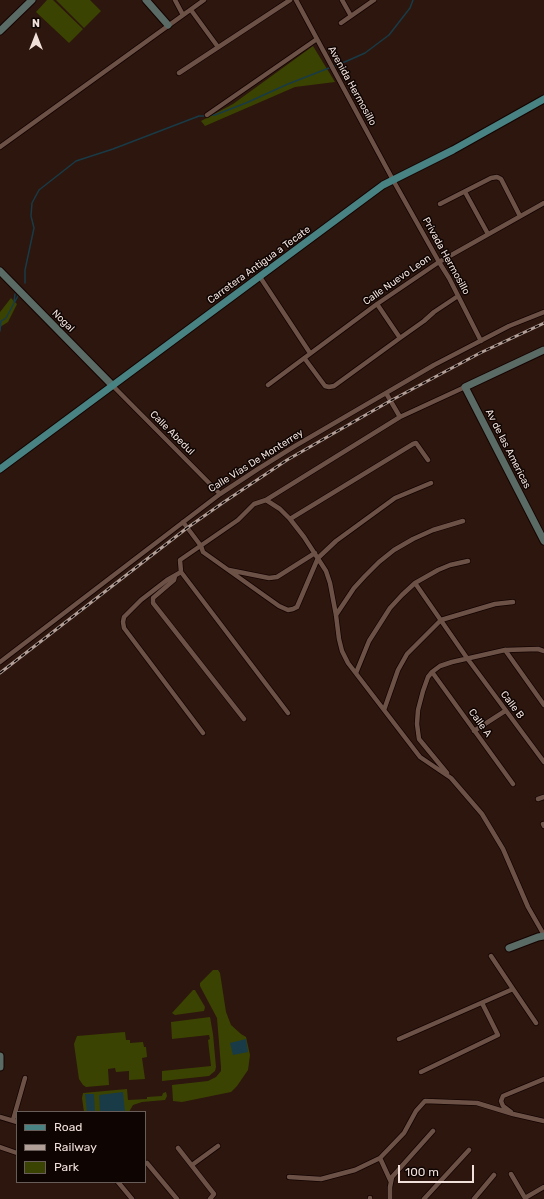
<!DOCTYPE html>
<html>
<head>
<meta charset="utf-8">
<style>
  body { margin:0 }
  #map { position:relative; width:544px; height:1199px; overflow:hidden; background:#2d160e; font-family:Rubik,sans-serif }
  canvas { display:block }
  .legend { position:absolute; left:16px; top:1111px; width:130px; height:72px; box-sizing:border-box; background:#0e0503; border:1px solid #695d59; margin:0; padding:5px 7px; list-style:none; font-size:12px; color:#f1e0da }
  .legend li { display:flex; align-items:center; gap:8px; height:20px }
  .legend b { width:20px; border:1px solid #695d59 }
  .north { position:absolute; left:16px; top:16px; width:40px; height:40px; -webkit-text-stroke:3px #0e0503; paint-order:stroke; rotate:0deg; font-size:11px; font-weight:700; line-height:16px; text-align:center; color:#f1e0da }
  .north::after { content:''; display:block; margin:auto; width:14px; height:18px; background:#f1e0da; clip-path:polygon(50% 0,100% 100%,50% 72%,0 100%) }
  .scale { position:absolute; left:398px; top:1165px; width:76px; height:18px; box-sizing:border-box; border:2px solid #f1e0da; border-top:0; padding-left:5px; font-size:12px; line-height:14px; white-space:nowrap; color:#f1e0da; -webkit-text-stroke:3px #0e0503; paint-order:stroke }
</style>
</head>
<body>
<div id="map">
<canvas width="544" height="1199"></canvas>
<ul class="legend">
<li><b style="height:5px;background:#488282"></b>Road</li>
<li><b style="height:5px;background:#b29f98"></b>Railway</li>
<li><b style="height:11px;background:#3b4302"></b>Park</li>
</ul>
<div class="north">N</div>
<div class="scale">100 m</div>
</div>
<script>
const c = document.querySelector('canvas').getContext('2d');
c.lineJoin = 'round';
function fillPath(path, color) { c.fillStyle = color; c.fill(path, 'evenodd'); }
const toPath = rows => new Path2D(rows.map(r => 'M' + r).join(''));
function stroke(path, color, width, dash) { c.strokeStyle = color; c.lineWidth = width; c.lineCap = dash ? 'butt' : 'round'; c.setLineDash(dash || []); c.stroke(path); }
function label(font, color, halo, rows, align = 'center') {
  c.font = font + ' Rubik,sans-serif'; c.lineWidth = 3; c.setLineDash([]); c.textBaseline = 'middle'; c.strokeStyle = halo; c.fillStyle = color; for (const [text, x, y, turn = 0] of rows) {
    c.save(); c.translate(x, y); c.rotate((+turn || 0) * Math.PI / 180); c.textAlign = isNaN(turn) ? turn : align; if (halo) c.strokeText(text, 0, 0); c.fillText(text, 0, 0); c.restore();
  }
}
fillPath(toPath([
  [47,0,53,0,83,29,69,43,36,12],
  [56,0,90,0,101,11,84,28],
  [313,46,335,82,295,87,205,126,201,121,233,104],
  [11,298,17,304,8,322,0,327,0,312],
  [213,970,218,970,220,973,226,1012,231,1025,241,1034,246,1037,250,1055,248,1070,237,1086,231,1092,182,1102,173,1101,172,1085,208,1081,216,1077,221,1071,221,1067,217,1018,200,986,200,983],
  [193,990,195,990,205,1007,204,1011,175,1015,172,1013],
  [210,1017,213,1034,216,1067,215,1071,209,1076,162,1081,162,1071,211,1066,208,1040,210,1039,209,1035,172,1039,171,1022],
  [125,1032,126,1040,130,1040,130,1043,143,1042,144,1047,146,1047,147,1057,142,1058,145,1079,129,1080,129,1071,116,1072,115,1068,108,1069,109,1085,86,1087,83,1085,79,1079,74,1044,77,1036],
  [127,1089,128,1100,147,1099,147,1097,162,1096,163,1093,166,1092,167,1096,165,1100,142,1102,133,1105,129,1112,84,1112,82,1098,83,1093]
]), '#3b4302');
fillPath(toPath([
  [246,1039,248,1052,233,1055,230,1043],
  [123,1092,125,1112,100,1112,99,1095],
  [85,1094,94,1094,95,1112,87,1112]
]), '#183b47');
stroke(toPath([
  [210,115,215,115,246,103,288,84,347,61,365,53,389,35,410,8,413,0],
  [25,283,25,270,34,228,31,216,32,203,39,190,76,161,113,149,199,116,206,116],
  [14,302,15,294],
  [0,322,6,318,19,294],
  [0,331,1,321]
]), '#183b47', 1.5);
const street = toPath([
  [175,0,183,15],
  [296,0,393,180,439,262,449,278,481,341],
  [342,0,351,16],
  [191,10,218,47],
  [341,23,374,0],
  [179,73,290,0],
  [207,115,317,39],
  [0,147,204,0],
  [465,192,488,234],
  [440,204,491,178,497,177,501,179,520,216],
  [260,277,310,353],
  [377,304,400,338,424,321,434,312,458,296],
  [305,359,325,386,329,387,334,386,400,338],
  [112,385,220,494],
  [268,385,377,304,439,262,544,203],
  [386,393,400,417],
  [266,500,280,509,290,519,304,537,326,571,330,583,336,615,339,639,342,651,348,663,420,757,451,778,482,814,503,849,528,907,544,935],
  [290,519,413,444,416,443,428,460],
  [183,522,201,546,203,552,279,606,288,610,293,609,297,607,318,558,336,541,395,498,431,483],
  [229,570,269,578,277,577,315,553],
  [181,572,288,713],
  [175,576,174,580,153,598,153,603,244,719],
  [415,583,467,658,544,762],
  [336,615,354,588,365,576,379,562,394,550,413,539,433,530,463,521],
  [505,650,544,705],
  [0,662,220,494,258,469,295,446,434,365,509,326,544,312],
  [432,672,513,784],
  [356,673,369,641,390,608,402,595,415,583,438,570,450,565,468,561],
  [384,710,398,670,407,654,441,620,495,604,513,602],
  [474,731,505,711],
  [203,733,124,628,123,622,124,617,141,600,167,580,181,572,180,560,238,520,254,504,266,500,400,417,465,387],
  [447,773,419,739,417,724,418,710,423,691,428,677,432,672,440,666,452,662,505,650,538,649,544,651],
  [538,799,544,797],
  [543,824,544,826],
  [513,989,536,1023],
  [399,1039,513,989,491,956],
  [421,1072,498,1035,482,1003],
  [511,1112,503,1106,501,1101,503,1096,544,1079],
  [0,1117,17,1122],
  [13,1120,25,1078],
  [0,1147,17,1153],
  [178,1148,214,1194,210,1199],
  [380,1158,391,1182],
  [147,1163,177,1199],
  [192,1165,218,1146],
  [511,1174,525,1198,544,1187],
  [289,1177,321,1179,355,1170,380,1158,404,1133,416,1111,425,1101,477,1103,513,1114,544,1121],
  [118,1182,132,1199],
  [370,1198,370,1199],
  [390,1199,390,1187,392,1177,433,1131],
  [424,1199,469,1150],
  [474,1199,494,1175]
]);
const secondary = toPath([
  [146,0,168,25],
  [0,31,32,0],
  [0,271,112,385],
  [544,350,465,387,544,541],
  [509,948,538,937,544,936],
  [0,1056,0,1067]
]);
const primary = toPath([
  [0,469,383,185,453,150,544,99]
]);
stroke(street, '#140300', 6);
stroke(secondary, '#140300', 9);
stroke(primary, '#140300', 9);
stroke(street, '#6c5147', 4.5);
stroke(secondary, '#5a6a65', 7);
stroke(primary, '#488282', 7);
const rail = toPath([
  [0,673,187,528,224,502,287,460,390,401,480,353,544,323]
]);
stroke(rail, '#b29f98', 3);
stroke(rail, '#0e0503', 1.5, [4.5]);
label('10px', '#f1e0da', '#0e0503', [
  ["Avenida Hermosillo",352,86,61],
  ["Privada Hermosillo",446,256,61],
  ["Carretera Antigua a Tecate",259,265,-36],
  ["Calle Nuevo Leon",397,280,-35],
  ["Nogal",63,321,45],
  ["Calle Abedul",172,433,45],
  ["Av de las Americas",508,449,63],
  ["Calle Vías De Monterrey",256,461,-32],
  ["Calle B",512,705,53],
  ["Calle A",480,723,54]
]);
</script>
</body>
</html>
